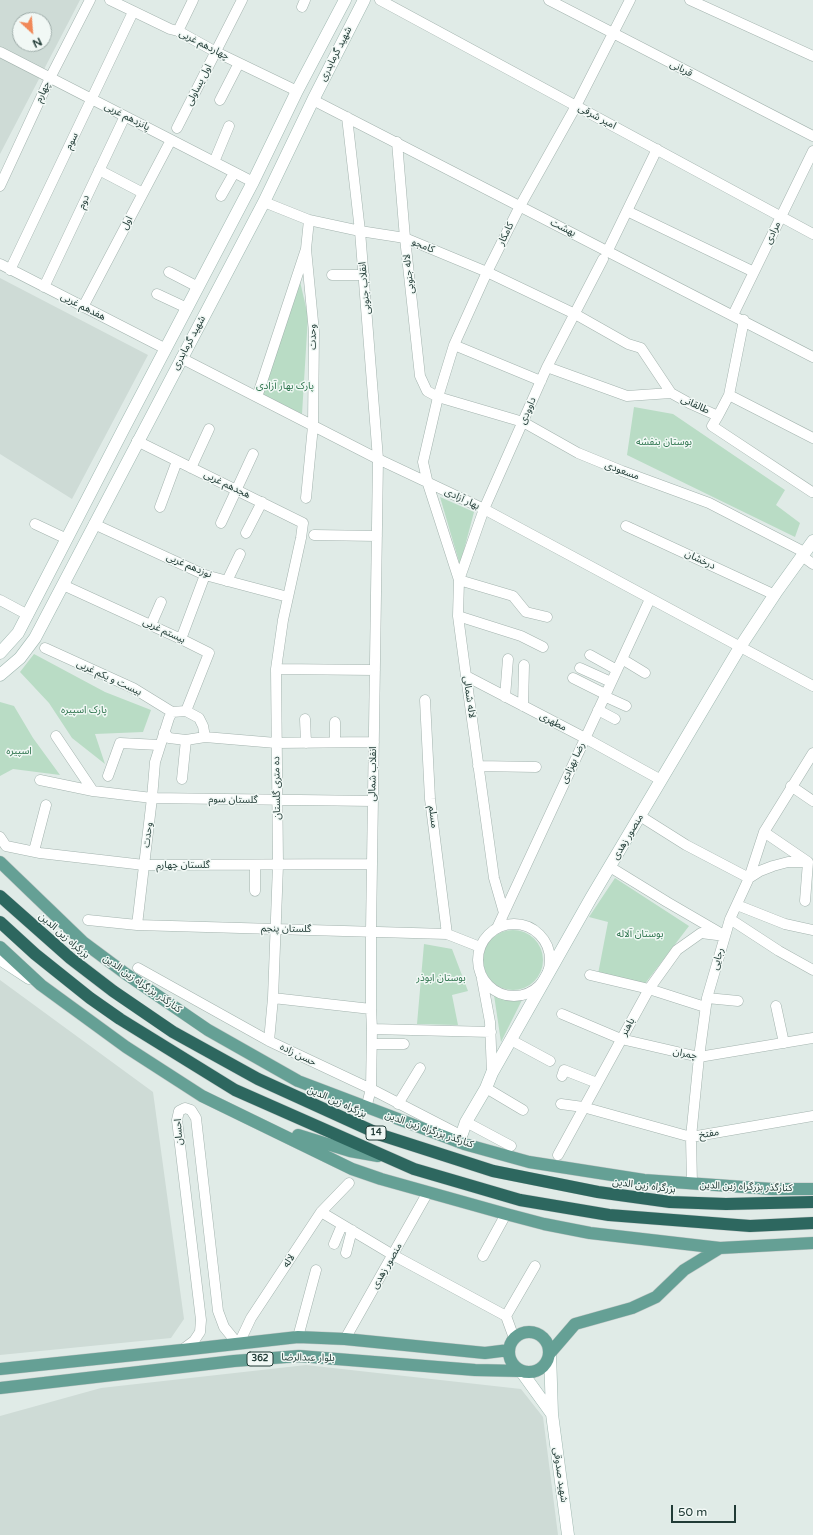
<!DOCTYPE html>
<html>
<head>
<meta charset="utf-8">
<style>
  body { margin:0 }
  #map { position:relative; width:813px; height:1535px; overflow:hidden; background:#e0ebe7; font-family:"Varela Round",sans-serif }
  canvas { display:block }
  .north { position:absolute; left:12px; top:12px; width:40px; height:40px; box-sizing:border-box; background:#f1f8f5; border:1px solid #9eaca9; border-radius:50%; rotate:154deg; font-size:11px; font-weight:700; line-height:16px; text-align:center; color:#213b36 }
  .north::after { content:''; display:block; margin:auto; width:14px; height:18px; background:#f18858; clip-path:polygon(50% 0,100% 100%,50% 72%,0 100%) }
  .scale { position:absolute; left:671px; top:1505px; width:65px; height:18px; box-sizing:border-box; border:2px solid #213b36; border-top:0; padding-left:5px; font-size:12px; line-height:14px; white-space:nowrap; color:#213b36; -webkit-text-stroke:3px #f1f8f5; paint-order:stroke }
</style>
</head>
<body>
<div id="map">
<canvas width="813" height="1535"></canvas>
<div class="north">N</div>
<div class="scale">50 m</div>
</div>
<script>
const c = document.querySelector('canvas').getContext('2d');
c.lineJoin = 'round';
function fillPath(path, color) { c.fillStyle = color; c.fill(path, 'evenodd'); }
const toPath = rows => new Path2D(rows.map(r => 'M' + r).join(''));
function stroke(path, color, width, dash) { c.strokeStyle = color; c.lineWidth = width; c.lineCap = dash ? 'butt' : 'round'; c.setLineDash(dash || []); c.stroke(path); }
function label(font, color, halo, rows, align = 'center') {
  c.font = font + ' "Varela Round","Noto Sans Arabic",sans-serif'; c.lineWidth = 3; c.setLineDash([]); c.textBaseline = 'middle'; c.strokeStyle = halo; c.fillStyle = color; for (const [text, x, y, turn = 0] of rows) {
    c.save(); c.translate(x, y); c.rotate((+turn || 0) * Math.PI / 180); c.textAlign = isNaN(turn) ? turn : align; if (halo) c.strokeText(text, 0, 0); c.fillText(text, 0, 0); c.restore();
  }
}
fillPath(toPath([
  [0,0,80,0,0,154],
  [20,20,44,20,44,44,20,44],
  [0,278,148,355,72,499,0,454],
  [0,980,153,1092,184,1319,171,1338,0,1355],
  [306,1365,521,1389,543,1417,558,1535,0,1535,0,1416,101,1388]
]), '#cedbd6');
fillPath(toPath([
  [299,277,308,316,302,414,263,395],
  [634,407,673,414,785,490,776,505,800,523,795,537,627,455],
  [440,497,474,512,460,565],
  [34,654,105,692,151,710,143,732,95,734,105,764,72,738,49,703,20,672],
  [0,702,14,706,33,738,60,775,13,769,0,776],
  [615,878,689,926,644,985,598,974,608,922,589,917],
  '483 960a30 30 0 1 1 60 0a30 30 0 1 1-60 0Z',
  [424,944,452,949,468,991,452,995,458,1025,417,1024],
  [494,995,522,1000,501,1042]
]), '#b9dcc5');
const street = toPath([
  [110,0,170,29,178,31,216,52,297,91],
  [380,0,813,234],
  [549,0,813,136],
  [690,0,813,56],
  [302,7,305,0],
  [178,31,193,0],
  [0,52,253,182],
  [220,100,239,63],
  [313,100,813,357],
  [347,117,360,231,378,459,371,931,371,1009,372,1029,371,1089,366,1108],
  [177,128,242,0],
  [397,142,405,238,420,376,427,391,438,397,523,422,578,453,622,471,709,503,804,552],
  [214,162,229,126],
  [99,170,143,193],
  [0,186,50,78,90,0],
  [221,196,234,173],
  [264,202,309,220,360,231,405,238,487,272,575,314,628,344,641,348,671,393],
  [627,211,754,272],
  [608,250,657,149],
  [0,264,166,349],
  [10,270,133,12],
  [169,272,198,287],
  [332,275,364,275],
  [44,287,125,116],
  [157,294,187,308],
  [83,307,171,140],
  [733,315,813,151],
  [454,345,541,381],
  [181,358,378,459,484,509,813,686],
  [547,367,627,396,671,393,689,403,718,416,712,426,812,492],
  [729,395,813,438],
  [257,397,306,249,309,220],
  [718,416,729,395,744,320],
  [137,441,303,523,301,538,283,620,276,669,278,865,273,998,269,1041],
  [191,468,209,429],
  [306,498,313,426,314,332,306,249],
  [160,507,177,461],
  [221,523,253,454],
  [35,524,67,539],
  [94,524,205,575,288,597],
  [626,526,775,595],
  [246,533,262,502],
  [314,535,377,536],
  [802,556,813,564],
  [459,580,484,509,547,367,603,259],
  [459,580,513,596,526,612,547,617],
  [227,581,240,554],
  [63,585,181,639,209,653,186,711],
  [0,600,28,615],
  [458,616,521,636,543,647],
  [151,625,161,602],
  [181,639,205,575],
  [45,648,133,688,172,712],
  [590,655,617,670],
  [622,659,645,673],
  [580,668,611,682],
  [276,669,375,670],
  [466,676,585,738,661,780],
  [573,678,605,694],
  [604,696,626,706],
  [505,697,508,659],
  [425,700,430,799,447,934],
  [523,706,524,665],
  [598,710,615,719],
  [305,719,306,743],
  [335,722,335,742],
  [164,732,169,738,186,740,205,737,276,743,374,742],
  [56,736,93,791],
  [478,766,536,767],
  [108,776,120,743,159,745],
  [182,779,186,740],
  [40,780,93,791,152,798,373,801],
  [791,786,813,801],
  [640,816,686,845,749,878,760,871,773,866,788,862,808,862,805,901],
  [764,832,808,862],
  [0,837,6,846,40,853,144,865,372,864],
  [34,851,46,805],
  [255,865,255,891],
  [610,867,667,902,722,934],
  [737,905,785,924,813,930],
  [504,913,494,878,466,676,458,616,459,580,428,484,423,462,438,397,454,345,487,272,520,206,576,106,630,0],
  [730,919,779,951,813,970],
  [88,920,137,925,447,934,480,947],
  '478 960a36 36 0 1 1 72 0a36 36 0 1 1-72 0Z',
  [137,925,152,798,155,762,169,718,172,712,186,711,199,718,203,726,205,737],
  [497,928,650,599],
  [138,968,269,1041,371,1089,462,1136],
  [590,975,649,989,705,1007],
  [482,979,490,1022,492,1073],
  [273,998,371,1009],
  [707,998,738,1001],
  [776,1006,784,1043],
  [562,1014,621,1039,699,1057,813,1038],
  [372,1029,491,1032],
  [511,1040,550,1061],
  [372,1044,404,1044],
  [562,1076,564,1070,597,1083],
  [486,1088,523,1110],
  [398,1104,420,1068],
  [561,1104,583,1107,691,1137,813,1116],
  [466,1122,511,1146],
  [558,1155,649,989,677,950,701,933,725,936],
  [692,1184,691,1137,699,1057,707,998,730,919,749,878,764,832,813,753],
  [321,1212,393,1255,506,1316],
  [334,1244,342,1225],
  [346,1253,352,1230],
  [483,1256,506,1214],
  [506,1316,535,1266],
  [506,1316,514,1338],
  [298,1337,316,1270],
  [345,1339,428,1192],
  [182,1350,194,1341,200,1332,201,1320,177,1120,179,1111,185,1108,191,1110,196,1118,218,1311,224,1327,237,1343,242,1337,251,1318,321,1212,349,1183]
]);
const secondary = toPath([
  [0,653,18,633,124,428,253,182,297,91,345,0],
  [0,675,20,658,35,638,264,202,313,100,364,0],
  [0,959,29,978],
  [459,1142,466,1122,486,1088,492,1073,591,898,740,647,777,591,813,541],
  [550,1353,552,1414,568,1535],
  [521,1371,552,1414]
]);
const primary = toPath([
  [0,862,83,942,126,974,208,1030,298,1081,464,1144,529,1162,644,1180,772,1189,813,1189],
  [0,947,41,985,126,1047,202,1096,352,1169,381,1179,506,1214,544,1224,590,1233,720,1248,813,1243],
  [298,1135,350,1151,378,1156],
  '509 1352a20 20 0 1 1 40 0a20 20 0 1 1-40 0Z',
  [550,1353,575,1324,632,1308,656,1297,684,1270,720,1248],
  [0,1369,182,1350,298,1337,345,1339,485,1353,509,1350],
  [0,1388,234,1361,299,1356,475,1370,521,1371]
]);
const highway = toPath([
  [0,896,70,958,113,991,173,1032,258,1079,381,1135,493,1171,598,1192,670,1202,726,1204,813,1202],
  [0,922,35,954,90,998,120,1019,235,1090,414,1169,520,1200,609,1215,750,1226,813,1223]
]);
stroke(street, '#a3b3ae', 11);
stroke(secondary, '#9fb7b0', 13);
stroke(primary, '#c1c8c7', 13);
stroke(highway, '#c1c8c7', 13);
stroke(street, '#fff', 10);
stroke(secondary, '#fff', 12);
stroke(primary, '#65a095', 12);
stroke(highway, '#2d675f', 12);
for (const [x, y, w] of [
  [376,1133,20],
  [260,1359,26]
]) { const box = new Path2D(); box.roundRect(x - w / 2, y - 7, w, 14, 3); c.fillStyle = '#f1f8f5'; c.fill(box); stroke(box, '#213b36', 1); }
label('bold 9px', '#213b36', null, [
  ["14",376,1133],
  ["362",260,1359]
]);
label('10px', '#213b36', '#f1f8f5', [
  ["چهاردهم غربی",204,45,27],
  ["شهید گرمابدری",336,54,-63],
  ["قربانی",681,69,27],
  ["اول یساولی",199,85,-63],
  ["چهارم",43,92,-65],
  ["پانزدهم غربی",127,117,27],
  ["امیر شرقی",597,117,28],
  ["سوم",72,141,-64],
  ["دوم",84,202,-65],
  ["اول",127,223,-63],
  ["بهشت",563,228,27],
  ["مرادی",773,233,-64],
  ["کامکار",506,234,-64],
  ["کامجو",423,246,23],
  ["لاله جنوبی",409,274,-96],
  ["انقلاب جنوبی",365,288,-95],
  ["هفدهم غربی",83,307,27],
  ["وحدت",313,337,-91],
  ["شهید گرمابدری",189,343,-62],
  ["طالقانی",695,405,25],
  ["داوودی",528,411,-67],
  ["مسعودی",622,471,20],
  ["هجدهم غربی",227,485,26],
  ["بهار آزادی",462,499,25],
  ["درخشان",700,560,25],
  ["نوزدهم غربی",189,566,23],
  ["بیستم غربی",164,631,25],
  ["بیست و یکم غربی",109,678,25],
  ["لاله شمالی",469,697,82],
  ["مطهری",553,722,27],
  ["رضا بهزادی",573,763,-65],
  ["انقلاب شمالی",373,774,-89],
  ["ده متری گلستان",277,788,-91],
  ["گلستان سوم",233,800,1],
  ["مسلم",433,817,83],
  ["وحدت",148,835,-83],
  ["منصور زهدی",628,837,-59],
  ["گلستان چهارم",183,865],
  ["گلستان پنجم",286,929,1],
  ["بزرگراه زین الدین",64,936,41],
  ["رجایی",718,959,-74],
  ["کنارگذر بزرگراه زین الدین",142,984,35],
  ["باهنر",628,1027,-61],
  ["چمران",685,1054,11],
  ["حسن زاده",298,1055,26],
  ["بزرگراه زین الدین",337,1102,24],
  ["کنارگذر بزرگراه زین الدین",429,1130,19],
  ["احسان",179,1132,-93],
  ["مفتخ",709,1134,-10],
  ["بزرگراه زین الدین",644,1186,7],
  ["کنارگذر بزرگراه زین الدین",746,1187,2],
  ["لاله",289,1261,-57],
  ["منصور زهدی",387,1266,-60],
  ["بلوار عبدالرضا",308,1358,1],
  ["شهید صدوقی",560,1475,82]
]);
label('10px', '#2b724b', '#f1f8f5', [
  ["پارک بهار آزادی",285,386],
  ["بوستان بنفشه",664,442],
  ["پارک اسپیره",84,710],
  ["اسپیره",19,751],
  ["بوستان آلاله",640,934],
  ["بوستان ابوذر",441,978]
]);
</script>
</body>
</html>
